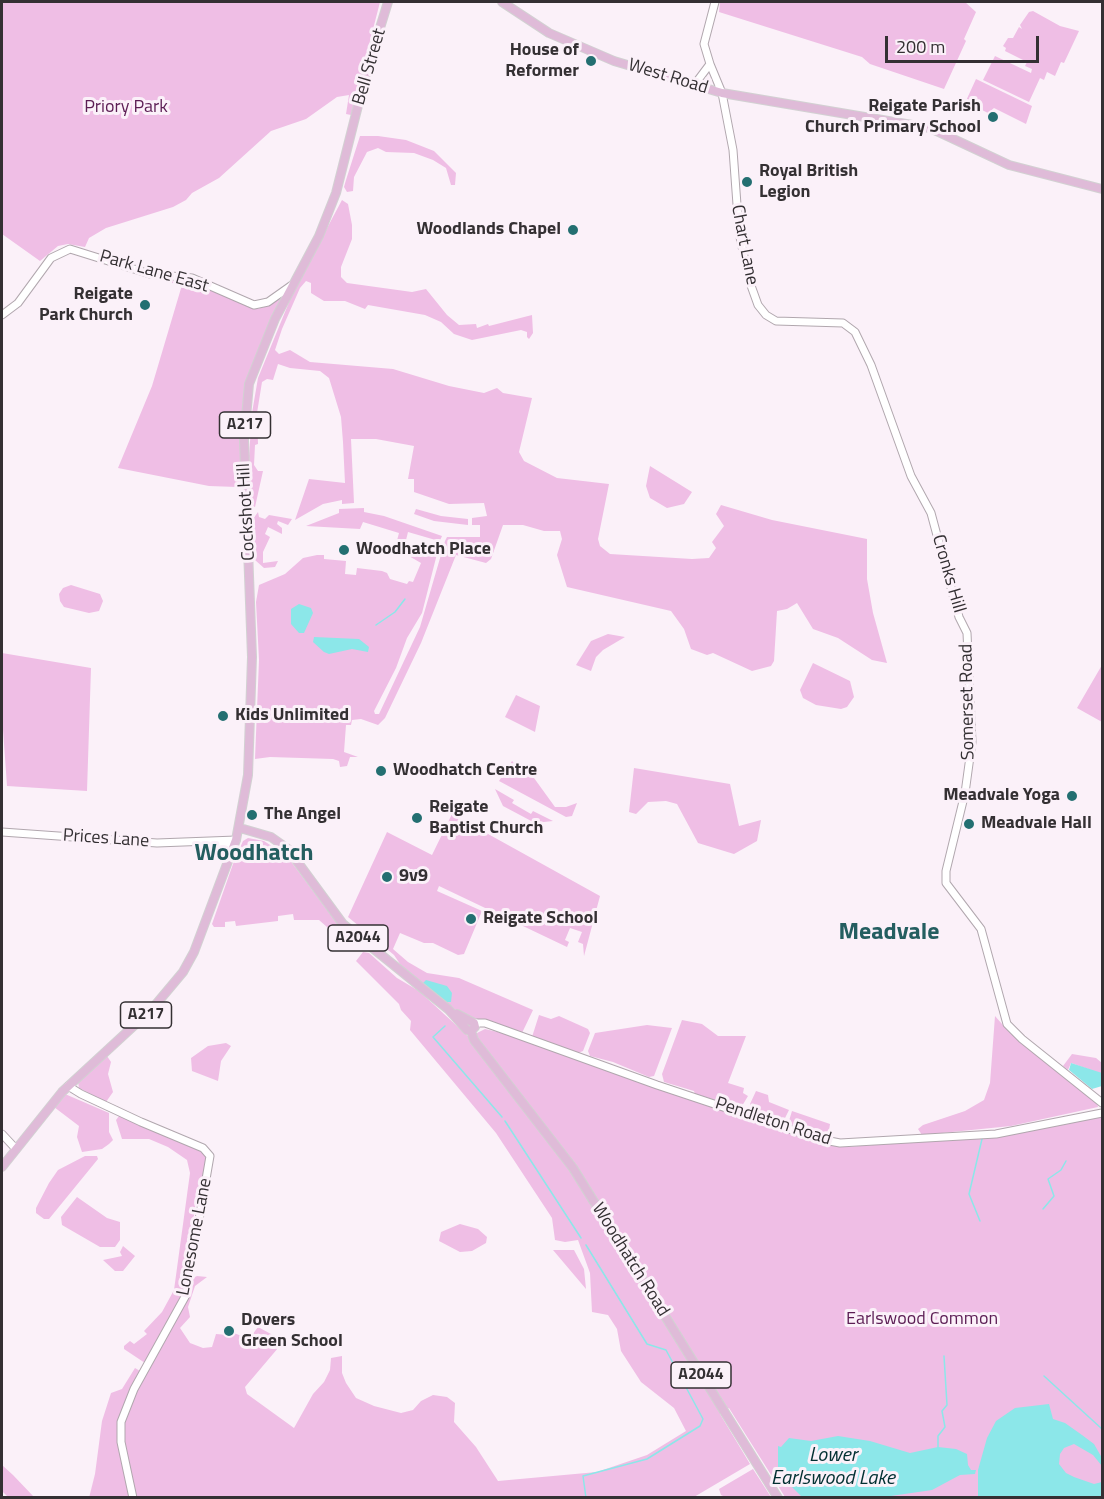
<!DOCTYPE html>
<html>
<head>
<meta charset="utf-8">
<style>
  body { margin:0 }
  #map { position:relative; width:1104px; height:1499px; overflow:hidden; background:#fbf1f9; font-family:"Titillium Web",sans-serif }
  canvas { display:block }
  .frame { position:absolute; inset:0; border:3px solid #343033; pointer-events:none }
  .scale { position:absolute; left:885px; top:36px; width:154px; height:27px; box-sizing:border-box; border:3px solid #343033; border-top:0; padding-left:8px; font-size:18px; line-height:21px; white-space:nowrap; color:#343033; -webkit-text-stroke:4px #fbf1f9; paint-order:stroke }
</style>
</head>
<body>
<div id="map">
<canvas width="1104" height="1499"></canvas>
<div class="frame"></div>
<div class="scale">200 m</div>
</div>
<script>
const c = document.querySelector('canvas').getContext('2d');
c.lineJoin = 'round';
function fillPath(path, color) { c.fillStyle = color; c.fill(path, 'evenodd'); }
const toPath = rows => new Path2D(rows.map(r => 'M' + r).join(''));
function stroke(path, color, width, dash) { c.strokeStyle = color; c.lineWidth = width; c.lineCap = dash ? 'butt' : 'round'; c.setLineDash(dash || []); c.stroke(path); }
function label(font, color, halo, rows, align = 'center') {
  c.font = font + ' "Titillium Web",sans-serif'; c.lineWidth = 6; c.setLineDash([]); c.textBaseline = 'middle'; c.strokeStyle = halo; c.fillStyle = color; for (const [text, x, y, turn = 0] of rows) {
    c.save(); c.translate(x, y); c.rotate((+turn || 0) * Math.PI / 180); c.textAlign = isNaN(turn) ? turn : align; if (halo) c.strokeText(text, 0, 0); c.fillText(text, 0, 0); c.restore();
  }
}
fillPath(toPath([
  [2,2,380,2,351,115,346,114,349,95,337,97,306,119,271,131,219,178,192,193,186,200,173,207,106,228,89,238,85,247,68,244,58,246,40,261,2,234],
  [720,2,965,2,976,12,964,39,966,41,944,89,870,64,862,57,719,12],
  [1033,11,1060,26,1079,31,1064,63,1061,62,1055,76,1047,72,1044,80,1040,78,1029,102,983,80,995,56,1031,73,1032,69,1025,66,1027,62,1005,51,1006,48,1003,46,1008,38,1013,38,1019,27,1022,29,1020,25,1029,12],
  [976,79,1032,106,1026,124,994,108,988,113,976,107,973,112,967,109,969,105,965,103],
  [360,136,378,136,406,140,434,151,456,173,455,185,451,185,446,168,433,160,414,153,386,152,378,148,367,152,354,177,353,191,347,192,344,187,346,180],
  [342,200,348,204,352,225,352,239,341,267,341,277,347,283,412,292,426,289,447,315,459,325,476,324,477,328,488,324,489,326,532,315,533,333,529,339,527,337,527,332,521,330,472,340,454,334,441,322,425,315,368,305,365,309,345,301,324,301,311,293,311,283,306,281,300,288,282,329,275,350,279,354,290,350,310,362,393,369,449,386,484,393,497,388,503,393,532,398,519,452,524,461,557,478,609,484,598,539,600,546,610,554,692,559,709,558,716,548,712,542,724,526,716,514,721,505,772,520,867,539,867,579,873,613,887,663,872,660,838,638,813,629,797,603,787,609,777,611,774,661,771,666,752,671,713,653,707,655,691,649,684,629,671,611,567,587,557,555,562,539,560,531,544,531,523,525,503,525,491,559,486,563,456,555,421,643,385,718,378,725,361,719,352,720,351,725,346,725,344,752,358,757,350,757,347,766,340,767,339,761,333,759,270,757,255,759,259,660,256,602,259,585,285,574,303,558,317,555,324,555,324,559,346,561,345,574,356,575,357,568,382,571,387,573,390,579,407,584,409,581,413,582,421,563,395,548,399,533,363,522,360,529,306,526,339,513,339,509,364,508,364,512,384,516,442,536,438,545,439,541,408,532,405,544,435,553,438,550,422,613,407,638,396,668,374,711,375,714,379,714,420,627,445,541,447,537,480,537,480,525,472,525,472,518,487,516,484,503,449,504,414,492,414,479,408,479,414,446,376,439,351,439,354,503,342,504,342,500,323,504,295,520,309,479,345,483,343,442,341,417,329,378,320,371,290,368,278,364,273,380,267,379,262,382,257,413,258,444,255,445,254,465,258,471,263,471,255,507,252,506,249,456,252,413,258,378,294,290],
  [171,279,196,283,257,309,271,305,282,294,286,295,247,383,243,483,237,487,209,486,118,468,152,386,182,285,172,283],
  [650,466,692,492,684,504,667,508,650,498,646,486],
  [416,509,441,516,468,519,468,525,434,521,414,514],
  [258,512,259,517,265,519,269,515,292,519,288,525,278,521,277,524,282,528,282,534,268,527,265,534,270,537,263,552,263,563,278,561,275,567,264,568,255,560,253,519],
  [71,585,100,594,103,601,99,611,89,613,64,607,60,601,59,594,63,588],
  [608,634,625,637,603,650,596,657,591,671,576,665,591,641],
  [2,653,91,668,87,791,7,786,2,715],
  [813,663,850,681,854,697,847,707,841,709,816,705,803,698,800,690],
  [1102,665,1102,722,1077,708],
  [516,695,540,706,535,732,505,717],
  [512,761,534,778,555,807,566,807,577,803,572,816,566,817,499,781],
  [634,768,730,784,739,826,761,820,757,841,734,854,698,843,677,804,666,801,648,802,636,814,629,812],
  [495,789,514,800,512,803,531,814,533,811,553,821,535,823,503,806],
  [452,814,600,896,584,956,583,944,578,942,582,932,570,928,565,940,569,942,567,947,439,886,437,891,482,911,464,954,458,955,433,943,424,943,400,933,393,949,408,962,427,973,459,978,533,1010,522,1033,458,1013,402,967,394,955,348,917,387,832,432,855],
  [248,838,264,841,287,856,336,922,354,940,351,948,319,920,294,920,293,914,278,916,278,921,236,926,235,921,225,922,225,927,214,927,212,924,233,864,243,841],
  [363,952,369,953,397,978,419,991,469,1037,485,1029,510,1035,816,1143,847,1147,1003,1135,1102,1115,1102,1497,785,1497,729,1408,720,1414,750,1464,694,1497,136,1497,124,1444,124,1422,128,1407,178,1316,193,1278,197,1276,207,1277,195,1286,188,1307,190,1317,180,1328,190,1343,203,1348,212,1347,216,1334,228,1335,229,1331,249,1339,258,1327,284,1341,245,1387,247,1394,294,1428,313,1394,324,1382,330,1370,331,1358,342,1356,342,1373,346,1383,356,1398,374,1406,401,1413,413,1410,421,1401,433,1395,447,1397,455,1403,454,1422,476,1447,498,1481,597,1472,647,1455,686,1431,674,1408,641,1382,621,1351,617,1329,608,1315,592,1312,590,1273,578,1240,565,1242,555,1240,552,1218,496,1133,410,1030,411,1021,401,1010,399,1004,356,961],
  [539,1015,551,1019,559,1016,588,1029,590,1033,583,1051,578,1053,532,1037],
  [995,1016,1009,1032,1097,1102,1098,1107,1011,1126,922,1135,918,1129,923,1125,965,1111,984,1100,990,1083],
  [682,1020,702,1024,718,1036,746,1036,728,1083,744,1088,743,1093,748,1096,742,1106,736,1106,695,1094,694,1091,664,1082,662,1074],
  [647,1025,672,1028,654,1076,649,1077,613,1062,590,1056,588,1051,595,1033],
  [226,1043,231,1046,221,1061,218,1081,192,1071,191,1058,208,1046],
  [1072,1054,1096,1058,1102,1063,1102,1074,1071,1063,1068,1070,1063,1066],
  [107,1056,111,1062,108,1074,113,1092,106,1102,79,1088,78,1082],
  [756,1091,768,1095,769,1102,789,1110,783,1122,752,1110,750,1104],
  [65,1094,109,1113,109,1132,113,1140,109,1144,102,1149,82,1152,77,1137,79,1126,54,1107],
  [792,1111,830,1124,828,1137,788,1124],
  [119,1116,200,1150,207,1157,195,1207,185,1290,145,1363,124,1349,124,1346,130,1341,134,1344,147,1334,144,1331,162,1312,174,1290,190,1173,187,1160,168,1147,149,1139,122,1139,116,1120],
  [85,1156,97,1156,98,1159,49,1219,44,1219,36,1213,36,1208,49,1183,58,1170],
  [77,1197,107,1218,120,1222,120,1240,115,1247,100,1247,62,1225,61,1217],
  [460,1224,478,1229,487,1237,486,1243,472,1251,460,1252,439,1241,441,1232],
  [123,1246,135,1256,123,1271,115,1271,103,1260,122,1256,120,1252],
  [553,1250,574,1250,584,1269,586,1289],
  [135,1368,140,1371,119,1422,130,1497,89,1498,95,1474,102,1421,111,1393,122,1389],
  [2,1465,13,1475,34,1497,8,1497,2,1491],
  [753,1469,771,1497,725,1497,721,1495,719,1489]
]), '#efbee5');
fillPath(toPath([
  [299,604,311,608,313,613,304,633,299,633,291,624,291,609],
  [314,637,359,639,369,647,368,652,352,649,329,654,324,652,313,642],
  [426,980,447,986,452,993,451,1002,446,1002,423,983],
  [1071,1063,1102,1073,1102,1086,1092,1089,1069,1070],
  [1049,1404,1053,1419,1065,1423,1082,1435,1094,1444,1102,1458,1102,1466,1093,1455,1074,1444,1064,1448,1060,1454,1059,1464,1066,1473,1074,1477,1094,1484,1102,1482,1102,1497,978,1497,978,1470,987,1438,996,1421,1015,1408],
  [838,1436,870,1441,910,1453,938,1447,956,1449,967,1454,968,1465,971,1470,976,1470,975,1474,960,1475,932,1490,884,1497,802,1497,783,1478,778,1468,778,1446,781,1447,789,1438,811,1441]
]), '#8ce7e9');
stroke(toPath([
  [376,625,395,612,405,599],
  [445,1026,433,1037,502,1117],
  [505,1121,581,1238],
  [1043,1209,1054,1196,1048,1179,1061,1170,1066,1161],
  [980,1221,969,1194,982,1139],
  [1044,1376,1102,1429],
  [938,1447,938,1436,945,1427,942,1411,947,1405,944,1356],
  [586,1498,583,1476,647,1459,700,1426,703,1419,666,1350,647,1344,586,1245]
]), '#8ce7e9', 1.5);
const minor = toPath([
  [710,64,722,93,733,150,739,232,749,280,758,305,766,315,776,321,843,323,855,332,871,365,911,476,931,513,959,617,967,633,972,742,965,793,946,871,946,883,981,929,1007,1024,1022,1039,1102,1103],
  [695,84,710,64,704,44,715,2],
  [2,315,18,303,51,258,70,249,150,274,192,278,254,305,268,302,292,285],
  [2,832,157,843,236,840],
  [211,843,233,848],
  [474,1023,485,1023,657,1085,819,1139,840,1143,996,1134,1102,1113],
  [68,1086,81,1094,141,1122,203,1148,210,1156,186,1295,134,1389,121,1422,121,1442,133,1498],
  [2,1134,16,1149]
]);
const major = toPath([
  [502,2,549,33,614,61,722,93,930,128,1009,165,1102,189],
  [240,828,271,837,288,849,343,924,448,1009,467,1030,471,1031],
  [457,1014,474,1023,475,1027,471,1031],
  [471,1031,474,1040,573,1168,778,1498],
  [2,1167,62,1092,152,1009,183,972,194,952,236,840,248,775,252,657,244,440,249,384,275,319,319,236,336,193,367,70,388,2]
]);
stroke(minor, '#b1a7ae', 9);
stroke(major, '#d2d1d2', 10);
stroke(minor, '#fff', 7);
stroke(major, '#dfbbd8', 8);
for (const [x, y, r, color] of [
  [591,61,6,"#236f71"],
  [993,117,6,"#236f71"],
  [747,182,6,"#236f71"],
  [573,230,6,"#236f71"],
  [145,305,6,"#236f71"],
  [344,550,6,"#236f71"],
  [223,716,6,"#236f71"],
  [381,771,6,"#236f71"],
  [1072,796,6,"#236f71"],
  [252,815,6,"#236f71"],
  [417,818,6,"#236f71"],
  [969,824,6,"#236f71"],
  [387,877,6,"#236f71"],
  [471,919,6,"#236f71"],
  [229,1331,6,"#236f71"]
]) { const dot = new Path2D(); dot.arc(x, y, r, 0, 2 * Math.PI); c.fillStyle = color; c.fill(dot); stroke(dot, '#fbf1f9', 2); }
for (const [x, y, w] of [
  [245,425,51],
  [358,938,60],
  [146,1015,51],
  [701,1375,60]
]) { const box = new Path2D(); box.roundRect(x - w / 2, y - 13, w, 26, 4.5); c.fillStyle = '#fbf1f9'; c.fill(box); stroke(box, '#343033', 1.5); }
label('bold 16px', '#343033', null, [
  ["A217",245,425],
  ["A2044",358,938],
  ["A217",146,1015],
  ["A2044",701,1375]
]);
label('bold 18px', '#343033', '#fbf1f9', [
  ["House of",579,51,"right"],
  ["Reformer",579,72,"right"],
  ["Reigate Parish",981,107,"right"],
  ["Church Primary School",981,128,"right"],
  ["Royal British",759,172],
  ["Legion",759,193],
  ["Woodlands Chapel",561,230,"right"],
  ["Reigate",133,295,"right"],
  ["Park Church",133,316,"right"],
  ["Woodhatch Place",356,550],
  ["Kids Unlimited",235,716],
  ["Woodhatch Centre",393,771],
  ["Meadvale Yoga",1060,796,"right"],
  ["Reigate",429,808],
  ["Baptist Church",429,829],
  ["The Angel",264,815],
  ["Meadvale Hall",981,824],
  ["9v9",399,877],
  ["Reigate School",483,919],
  ["Dovers",241,1321],
  ["Green School",241,1342]
], 'left');
label('18px', '#343033', '#fbf1f9', [
  ["Bell Street",370,67,-74],
  ["West Road",668,77,17],
  ["Chart Lane",744,245,79],
  ["Park Lane East",154,272,16],
  ["Cockshot Hill",247,512,-93],
  ["Cronks Hill",948,574,74],
  ["Somerset Road",968,702,-91],
  ["Prices Lane",106,839,4],
  ["Pendleton Road",773,1122,18],
  ["Lonesome Lane",195,1237,-79],
  ["Woodhatch Road",630,1260,58]
]);
label('18px', '#5c1d54', '#fbf1f9', [
  ["Priory Park",126,108],
  ["Earlswood Common",922,1320]
]);
label('italic 20px', '#023032', '#fbf1f9', [
  ["Lower",833,1456],
  ["Earlswood Lake",833,1479]
]);
label('bold 24px', '#245e60', '#fbf1f9', [
  ["Woodhatch",254,854],
  ["Meadvale",889,933]
]);
</script>
</body>
</html>
